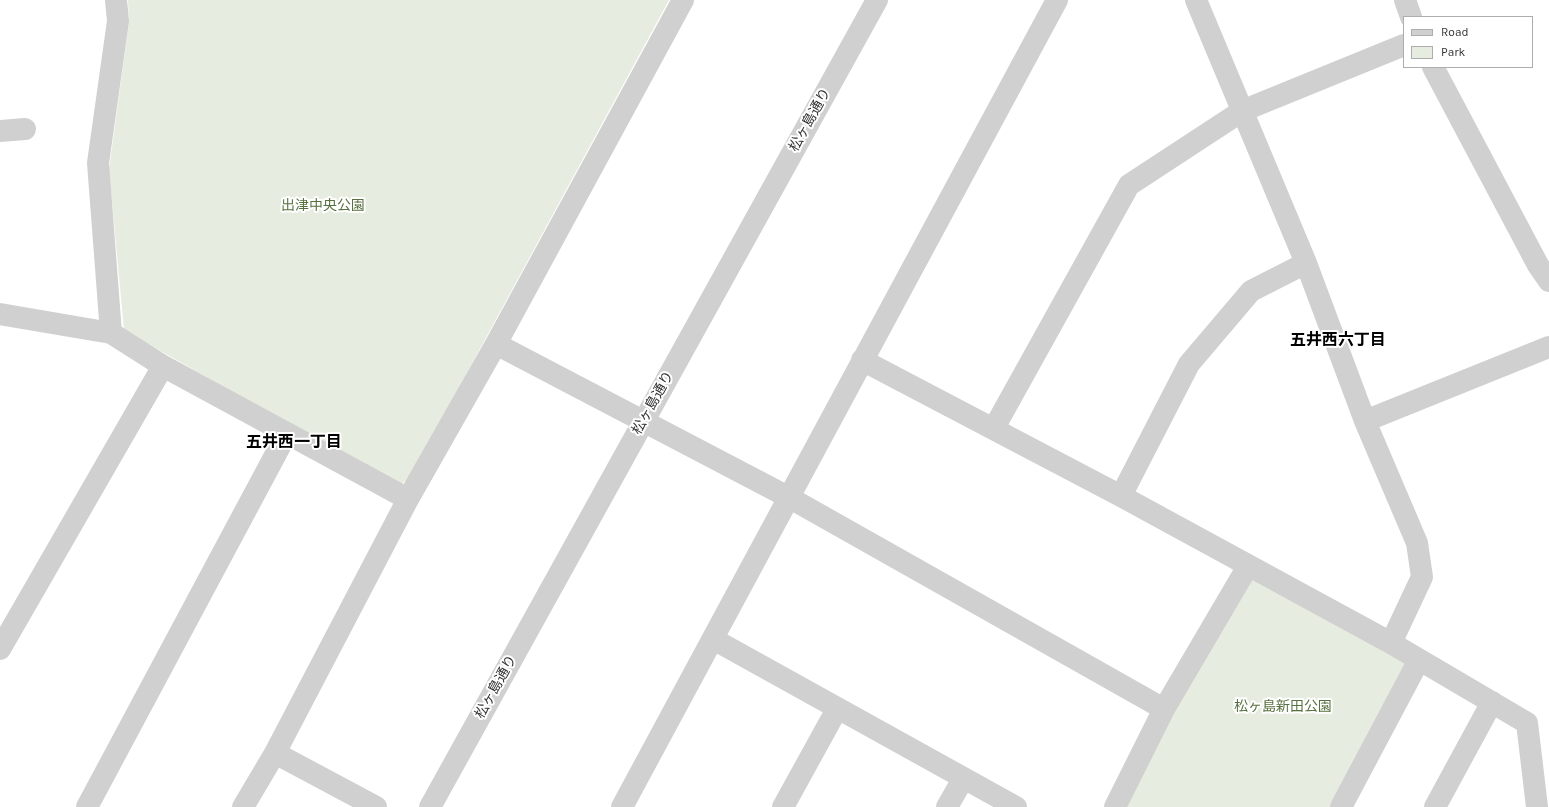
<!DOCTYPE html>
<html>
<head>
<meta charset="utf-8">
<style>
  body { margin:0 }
  #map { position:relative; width:1549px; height:807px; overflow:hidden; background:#fff; font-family:Karla,sans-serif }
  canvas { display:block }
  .legend { position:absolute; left:1403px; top:16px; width:130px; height:52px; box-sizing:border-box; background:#fff; border:1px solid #adadad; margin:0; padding:5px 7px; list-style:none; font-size:12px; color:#333 }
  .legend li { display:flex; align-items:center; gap:8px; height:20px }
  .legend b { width:20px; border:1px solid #adadad }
</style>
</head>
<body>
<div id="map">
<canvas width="1549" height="807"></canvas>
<ul class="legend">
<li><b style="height:5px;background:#d0d0d0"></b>Road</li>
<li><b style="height:11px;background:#e6ecdf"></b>Park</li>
</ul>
</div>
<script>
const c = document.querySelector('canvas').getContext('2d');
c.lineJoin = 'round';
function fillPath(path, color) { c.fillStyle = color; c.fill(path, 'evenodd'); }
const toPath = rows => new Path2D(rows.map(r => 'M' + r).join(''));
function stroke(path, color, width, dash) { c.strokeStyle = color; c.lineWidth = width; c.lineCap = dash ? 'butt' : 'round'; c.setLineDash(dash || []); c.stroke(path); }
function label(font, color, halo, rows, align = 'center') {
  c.font = font + ' Karla,"Noto Sans JP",sans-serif'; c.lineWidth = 4; c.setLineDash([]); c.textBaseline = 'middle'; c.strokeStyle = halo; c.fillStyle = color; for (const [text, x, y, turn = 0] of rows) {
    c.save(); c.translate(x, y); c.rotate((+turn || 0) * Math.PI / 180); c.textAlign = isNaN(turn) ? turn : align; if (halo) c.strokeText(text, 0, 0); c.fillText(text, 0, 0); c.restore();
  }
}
fillPath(toPath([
  [128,0,669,0,410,478,398,486,124,330,109,169,129,22],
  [1248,566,1419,660,1341,807,1116,807]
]), '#e6ecdf');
stroke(toPath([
  [1196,0,1306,263,1365,421,1417,543,1422,577,1391,643],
  [1405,0,1411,17],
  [1433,67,1538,265,1549,281],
  [0,131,25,129],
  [0,314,111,333,163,366,408,499],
  [111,333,98,163,118,21,116,0],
  [496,344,790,498,1164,709],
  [862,360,1121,496,1391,643,1527,723,1537,807],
  [1365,421,1549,347],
  [994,428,1129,185,1242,111,1404,45],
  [1121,496,1189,364,1251,291,1306,263],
  [713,639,1016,807],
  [0,649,163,366],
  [275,753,376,807],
  [87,807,286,435],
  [243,807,275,753,408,499,496,344,683,0],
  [430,807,877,0],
  [622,807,1057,0],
  [783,807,837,709],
  [947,807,963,779],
  [1115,807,1164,709,1248,566],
  [1341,807,1419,660],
  [1435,807,1492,702]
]), '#d0d0d0', 22);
label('14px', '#333', '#fff', [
  ["松ヶ島通り",810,120,-61],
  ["松ヶ島通り",653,403,-61],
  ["松ヶ島通り",496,687,-61]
]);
label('14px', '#56703f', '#fff', [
  ["出津中央公園",323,206],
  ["松ヶ島新田公園",1283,707]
]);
label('bold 16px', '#000', '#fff', [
  ["五井西六丁目",1338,340],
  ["五井西一丁目",294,442]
]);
</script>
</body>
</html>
